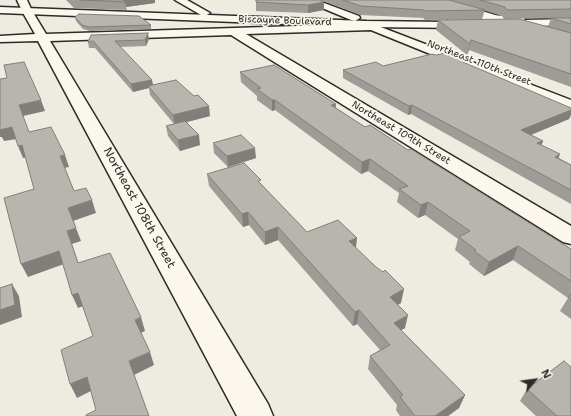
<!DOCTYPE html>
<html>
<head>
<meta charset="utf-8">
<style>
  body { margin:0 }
  #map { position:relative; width:571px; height:416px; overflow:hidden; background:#eeebe0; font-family:"Shantell Sans",sans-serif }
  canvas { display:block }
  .north { position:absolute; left:515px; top:360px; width:40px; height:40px; -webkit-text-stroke:3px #fbf7ec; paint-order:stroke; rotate:61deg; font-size:11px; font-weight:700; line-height:16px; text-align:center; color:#2b2b2b }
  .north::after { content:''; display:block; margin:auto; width:14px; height:18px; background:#2b2b2b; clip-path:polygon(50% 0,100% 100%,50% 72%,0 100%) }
</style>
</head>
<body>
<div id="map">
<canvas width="571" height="416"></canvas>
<div class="north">N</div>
</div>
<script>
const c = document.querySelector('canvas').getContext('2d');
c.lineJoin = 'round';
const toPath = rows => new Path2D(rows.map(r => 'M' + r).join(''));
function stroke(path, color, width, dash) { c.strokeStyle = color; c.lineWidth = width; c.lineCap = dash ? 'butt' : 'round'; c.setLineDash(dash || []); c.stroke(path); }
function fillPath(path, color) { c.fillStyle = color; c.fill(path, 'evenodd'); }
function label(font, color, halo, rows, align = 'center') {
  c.font = font + ' "Shantell Sans",sans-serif'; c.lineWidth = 3.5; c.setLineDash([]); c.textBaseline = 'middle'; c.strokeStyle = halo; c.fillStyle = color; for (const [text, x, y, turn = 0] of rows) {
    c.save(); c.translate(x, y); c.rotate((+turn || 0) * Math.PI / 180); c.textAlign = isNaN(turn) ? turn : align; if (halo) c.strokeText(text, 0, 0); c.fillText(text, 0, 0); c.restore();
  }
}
const street = toPath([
  [175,0,187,0,210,13,205,16,201,15,175,0],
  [303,0,316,0,359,16,360,18,355,21,351,20,303,0],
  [430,0,445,0,502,17,503,19,502,21,494,21,432,2,430,0],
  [27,8,31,9,46,34,360,24,365,21,571,100,571,111,371,30,246,34,571,226,571,244,563,242,231,35,50,41,268,404,273,416,237,416,38,41,0,42,0,36,35,34,22,11,27,8]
]);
const secondary = toPath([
  [17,0,27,0,32,11,31,13,23,13,17,0]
]);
const primary = toPath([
  [0,7,365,21,448,22,448,18,452,17,520,15,525,18,524,20,571,19,571,25,504,27,499,24,500,22,471,23,473,25,468,28,365,27,0,13,0,7]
]);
stroke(street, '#2b2b2b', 3);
stroke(secondary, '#2b2b2b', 3);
stroke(primary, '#2b2b2b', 3);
fillPath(street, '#fbf7ec');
fillPath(secondary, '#fbf7ec');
fillPath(primary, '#fbf7ec');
fillPath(toPath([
  [66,0,155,0,155,3,126,7,127,10,74,8],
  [256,0,320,0,324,10,308,13,256,11],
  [320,0,449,0,485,10,482,19,425,20,423,18,360,15],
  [450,0,571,0,571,87,469,50,467,55,436,30,438,20,548,27,551,18,553,18,504,19,502,16],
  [75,17,151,25,151,29,90,31,83,29,76,21],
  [149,39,146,46,120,47,152,80,153,85,210,116,187,122,200,145,180,151,168,136,166,126,174,124,150,95,149,88,133,92,95,48,89,48,88,42],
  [436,55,464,60,463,62,569,119,531,135,543,141,541,145,559,158,571,165,571,204,411,114,408,115,343,78,343,70,383,66],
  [240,72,336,108,365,127,408,150,571,249,571,319,560,311,568,298,513,260,484,276,469,264,470,262,455,250,458,239,425,215,418,218,397,202,399,193,368,171,361,174,275,110,272,111,257,100,257,96,241,82],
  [213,143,256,158,228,167,214,153],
  [207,174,261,184,307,232,357,238,356,248,401,303,398,305,405,328,401,330,465,395,459,408,448,416,400,416,396,410,397,405,368,369,370,356,380,350,357,324,353,326,278,240,265,245,249,225,243,227,209,186],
  [527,389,571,416,536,416,520,401]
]), '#9e9c96');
fillPath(toPath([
  [122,0,155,0,155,3,126,7,125,2],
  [324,2,324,10,308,13,308,5],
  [148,33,149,39,146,46,145,40],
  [471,40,469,50,467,55,470,44],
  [152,80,153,87,148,86,149,88,133,92,131,84],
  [41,100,45,111,23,116,33,143,19,105],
  [272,100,275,100,275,110,272,111],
  [336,104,335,115,331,105],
  [412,105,411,114,408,115,409,106],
  [209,106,210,116,175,125,173,115],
  [571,110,571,115,569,119,518,140,521,130],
  [12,127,17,139,4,141,2,137,0,137,0,129],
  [199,135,200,145,180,151,178,140],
  [543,141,539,151,537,143],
  [22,145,27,157,23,158,18,146],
  [255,148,256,158,228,167,227,156],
  [560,154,556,165,555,157],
  [65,155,69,167,64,168,60,156],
  [370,159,368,171,361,174,362,162],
  [92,200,96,213,73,221,68,208],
  [428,202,425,215,418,218,421,205],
  [248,212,249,225,243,227,242,214],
  [278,227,278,240,265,245,265,232],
  [76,228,81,241,72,244,83,276,67,231],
  [357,238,355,251,349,241],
  [518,246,513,260,484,276,489,262],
  [59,251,64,264,28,277,21,264],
  [12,284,19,296,22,317,0,325,0,310],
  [404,289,401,303,387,310,390,297],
  [78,293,83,306,78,308,72,295],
  [359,310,357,324,353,326,355,312],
  [408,315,405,328,391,336,394,323],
  [141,317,145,331,139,334,135,320],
  [150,352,154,365,134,375,129,361],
  [87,377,93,390,77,398,70,384],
  [465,395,459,408,448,416,435,416]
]), '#817f7a');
const building = toPath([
  [81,0,123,0,125,2,81,0],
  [256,0,320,0,324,2,308,5,256,2,256,0],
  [343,0,449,0,485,10,426,11,424,10,361,6,343,0],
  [480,0,571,0,571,9,507,10,505,7,480,0],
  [79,14,139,16,151,25,89,27,82,25,75,17,79,14],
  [551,18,571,18,571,24,551,18],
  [519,19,571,33,571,74,471,40,470,44,438,20,519,19],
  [148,33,145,40,115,41,152,80,131,84,93,41,88,42,91,35,148,33],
  [446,53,464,60,463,62,571,108,571,110,521,130,543,141,537,143,560,154,555,157,571,165,571,190,412,105,409,106,343,70,376,62,383,66,432,54,436,55,446,53],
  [24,62,41,100,19,105,29,132,51,127,65,155,60,156,74,191,86,188,92,200,68,208,76,228,67,231,78,263,110,253,141,317,135,320,150,352,129,361,149,416,86,416,86,415,96,410,87,377,70,384,61,350,93,336,78,293,72,295,59,251,21,264,4,198,34,189,22,145,18,146,12,127,0,130,0,79,7,78,4,65,24,62],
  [274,65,336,104,331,105,365,127,370,125,408,150,411,149,571,249,571,281,518,246,489,262,474,251,476,250,459,237,470,231,428,202,421,205,399,189,408,186,370,159,362,162,275,100,272,100,257,89,261,88,240,72,274,65],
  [176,80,194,96,198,95,209,106,173,115,148,86,176,80],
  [185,121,199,135,178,140,166,126,185,121],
  [241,135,255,148,227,156,213,143,241,135],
  [244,163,261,180,258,181,307,232,338,220,357,238,349,241,376,267,383,272,385,270,404,289,390,297,408,315,394,323,465,395,435,416,415,416,400,397,403,395,370,356,390,345,359,310,355,312,278,227,265,232,248,212,242,214,207,174,244,163],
  [12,284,15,305,0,310,0,288,12,284],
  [571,295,571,300,568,297,571,295],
  [564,361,571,367,571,416,557,416,527,389,564,361]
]);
fillPath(building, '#b8b5ae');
stroke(building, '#817f7a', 1);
label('10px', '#2b2b2b', '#fbf7ec', [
  ["Biscayne Boulevard",285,21,2],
  ["Northeast 110th Street",479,63,21],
  ["Northeast 109th Street",401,133,31]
]);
label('12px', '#2b2b2b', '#fbf7ec', [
  ["Northeast 108th Street",139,208,61]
]);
</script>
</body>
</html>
